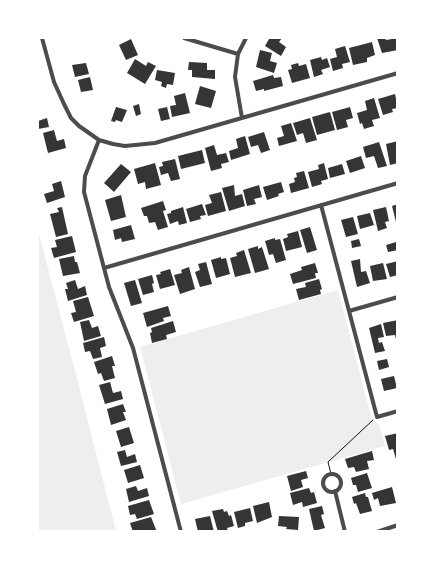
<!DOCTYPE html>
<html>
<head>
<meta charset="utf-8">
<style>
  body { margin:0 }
  #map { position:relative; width:435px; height:569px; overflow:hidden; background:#fff; font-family:"Public Sans",sans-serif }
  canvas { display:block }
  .frame { position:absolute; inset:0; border:39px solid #fff; pointer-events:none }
</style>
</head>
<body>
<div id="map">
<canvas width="435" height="569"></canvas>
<div class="frame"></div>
</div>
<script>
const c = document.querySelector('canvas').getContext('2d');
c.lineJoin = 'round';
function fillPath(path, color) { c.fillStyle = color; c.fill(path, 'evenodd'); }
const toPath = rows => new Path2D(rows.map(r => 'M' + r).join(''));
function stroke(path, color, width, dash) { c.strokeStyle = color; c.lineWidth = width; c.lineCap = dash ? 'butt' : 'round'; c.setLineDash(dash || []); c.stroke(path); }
fillPath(toPath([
  [38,230,74,367,116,531,38,531],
  [338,290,372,420,379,424,385,446,181,504,140,347]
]), '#eee');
fillPath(toPath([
  [266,38,282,38,279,42,286,47,281,56,265,46,269,39],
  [377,38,385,38,386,40,398,38,398,50,382,53],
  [131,39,138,55,126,60,119,45],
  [372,42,375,55,367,58,367,62,353,65,349,48],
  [345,46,350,62,342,64,343,68,333,71,330,59,337,57,335,49],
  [260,50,272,53,270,61,277,63,274,73,256,67],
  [321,57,322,60,327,58,330,67,321,70,323,74,314,77,310,60],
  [135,59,146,66,148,62,156,66,145,84,127,73],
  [189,62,207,63,207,70,215,70,215,79,192,77,192,70,188,70],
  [86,63,89,74,75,77,72,65],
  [298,63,299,66,306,64,310,78,292,83,288,70,292,69,291,65],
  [157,70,175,73,173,85,167,84,166,88,161,86,162,82,155,80],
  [273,75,274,78,281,77,283,86,264,91,264,89,256,91,253,81],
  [90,77,93,90,81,92,78,80],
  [200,86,216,91,211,108,195,104],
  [185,93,190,113,172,117,170,106,176,105,174,96],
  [395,94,398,108,392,109,393,112,383,115,378,99],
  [374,98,380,118,372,120,374,126,364,129,362,123,360,124,357,113,367,110,365,101],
  [139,104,141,114,136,116,133,106],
  [116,107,127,110,122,122,116,120,115,122,111,121],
  [167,107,170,119,161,121,158,109],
  [350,107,353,118,346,120,348,127,337,130,332,112],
  [330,112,335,130,317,135,312,117],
  [47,118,49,127,38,129,38,121],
  [310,118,317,140,306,143,303,133,297,135,293,123],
  [291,123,297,141,279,146,277,138,284,136,281,126],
  [54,130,57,141,64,139,66,148,48,153,43,133],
  [264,132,270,150,261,153,258,145,251,147,248,137],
  [245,136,250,154,231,160,229,151,238,148,236,139],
  [398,141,398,163,390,165,386,144],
  [379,142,387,166,378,168,374,156,366,158,363,147],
  [214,145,217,155,226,153,229,162,221,164,222,168,211,171,205,148],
  [202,150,205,163,181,169,178,156],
  [361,156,365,168,350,173,346,161],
  [175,159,180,179,171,181,168,173,161,175,159,167,163,166,162,162],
  [155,163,161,185,146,189,145,182,138,184,134,169],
  [324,163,328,179,321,181,322,184,312,187,308,172,319,169,318,165],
  [121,164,131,172,114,192,104,183],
  [342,164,345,174,330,178,328,168],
  [304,171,309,188,291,193,289,184,295,182,294,178,297,177,296,173],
  [61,181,65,197,47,203,44,194,54,191,52,184],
  [281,182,284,192,278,194,279,196,267,200,263,187],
  [234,185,235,196,242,194,245,206,229,211,222,188],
  [259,185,262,197,254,199,256,204,247,206,243,190],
  [221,192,226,211,208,216,205,205,212,203,209,195],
  [121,195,126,217,111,221,105,200],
  [163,201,166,210,163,211,168,227,158,230,155,222,149,223,147,216,144,216,141,208],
  [202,204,206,215,200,216,201,219,190,222,186,209],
  [398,204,398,222,396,222,392,206],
  [62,207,68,234,56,237,50,214,59,212,57,208],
  [183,207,187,223,179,225,178,221,170,224,167,214,171,213,171,211],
  [386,207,389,221,385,222,387,228,378,231,373,210],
  [370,213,374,225,360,229,357,216],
  [353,217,358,234,346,237,341,220],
  [131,225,135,239,122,242,121,238,115,240,113,230],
  [310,227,317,250,307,253,300,230],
  [298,231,302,247,286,251,283,239,288,237,287,234],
  [72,236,76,252,54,258,51,248,57,247,55,240],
  [275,238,275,240,280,239,286,260,276,263,273,254,269,255,265,241],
  [359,239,361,246,352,248,351,241],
  [396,242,398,250,388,252,386,245],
  [258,246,258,249,262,247,269,269,255,273,248,249],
  [244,250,251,273,235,277,230,258,237,256,236,253],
  [74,256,75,262,77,262,80,273,63,276,59,259],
  [221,257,221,259,226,258,230,274,216,278,211,260],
  [360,259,361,272,366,271,370,283,357,287,351,261],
  [398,261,398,275,390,277,386,264],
  [206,262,212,284,200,287,195,272,200,270,198,264],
  [315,263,318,273,315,273,316,278,293,284,290,274,302,270,301,267],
  [383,263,387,279,373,281,370,266],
  [189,267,195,289,180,294,174,275,182,273,181,270],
  [170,269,175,285,160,289,156,275,161,274,160,272],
  [152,275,154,283,152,284,154,292,143,295,138,279],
  [319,279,322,289,320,290,321,294,299,300,296,289,306,287,305,283],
  [75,280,78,289,85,286,87,295,68,301,65,289,68,289,66,283],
  [135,280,142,303,131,306,124,283],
  [88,297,94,316,74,322,71,313,76,312,73,301],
  [168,306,171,316,163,318,164,321,147,327,143,313],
  [89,320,92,328,98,326,101,336,84,341,80,322],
  [398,320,398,344,397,344,395,335,386,336,383,323],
  [173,321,176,332,166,335,167,339,152,343,150,333,152,332,151,328],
  [381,324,384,337,378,338,379,343,382,342,385,351,375,353,369,328],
  [104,337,106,346,100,348,102,357,93,359,90,351,85,352,83,343],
  [112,356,115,366,112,366,115,378,104,381,101,373,98,374,94,362],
  [387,359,389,367,379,370,377,361],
  [394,376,397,388,384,391,381,379],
  [110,382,113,393,121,391,123,399,105,404,99,385],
  [123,404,126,412,123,412,126,420,111,425,107,409],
  [129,427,134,443,121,447,116,431],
  [398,433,398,458,396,459,393,449,389,450,385,436],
  [125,450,127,457,135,454,137,462,121,466,117,452],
  [372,451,374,460,367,461,369,469,356,472,354,467,348,468,345,459],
  [140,465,144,478,128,483,124,470],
  [306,471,308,478,301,480,303,487,291,491,287,476],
  [367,473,372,488,358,492,356,485,353,485,351,478],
  [136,486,138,491,147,488,149,496,129,502,126,489],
  [392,487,396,503,380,506,378,498,374,500,372,493],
  [309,488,311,493,314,492,317,503,303,507,302,502,293,505,290,493],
  [365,493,366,497,368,497,372,511,360,514,356,503,354,504,352,497],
  [149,500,154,514,137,519,135,514,130,515,128,506],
  [269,502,272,517,257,523,253,506],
  [322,506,324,514,321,515,325,528,314,531,309,509],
  [250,508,253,521,245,523,245,526,238,528,234,512],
  [223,509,224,512,227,511,229,516,231,515,234,526,227,528,228,531,218,532,212,511],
  [210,516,214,532,198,532,195,519],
  [279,516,299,517,298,530,286,529,287,527,278,526],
  [151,517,157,532,133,532,130,523]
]), '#353535');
stroke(toPath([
  [331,474,328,462,373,420]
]), '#111', 1);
stroke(toPath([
  [42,38,54,82,64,104,71,118,79,126,99,140,85,176,84,192,109,287,133,348,181,532],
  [184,38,238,54],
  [242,118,235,77,238,54,246,38],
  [99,140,113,144,125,146,155,143,398,73],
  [321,205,377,417,398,411],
  [104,268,398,183],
  [349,311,398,297],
  '323 483a9 9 0 1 1 18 0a9 9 0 1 1-18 0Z',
  [335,491,345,532],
  [377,532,398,525]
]), '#4c4c4c', 4);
</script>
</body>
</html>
